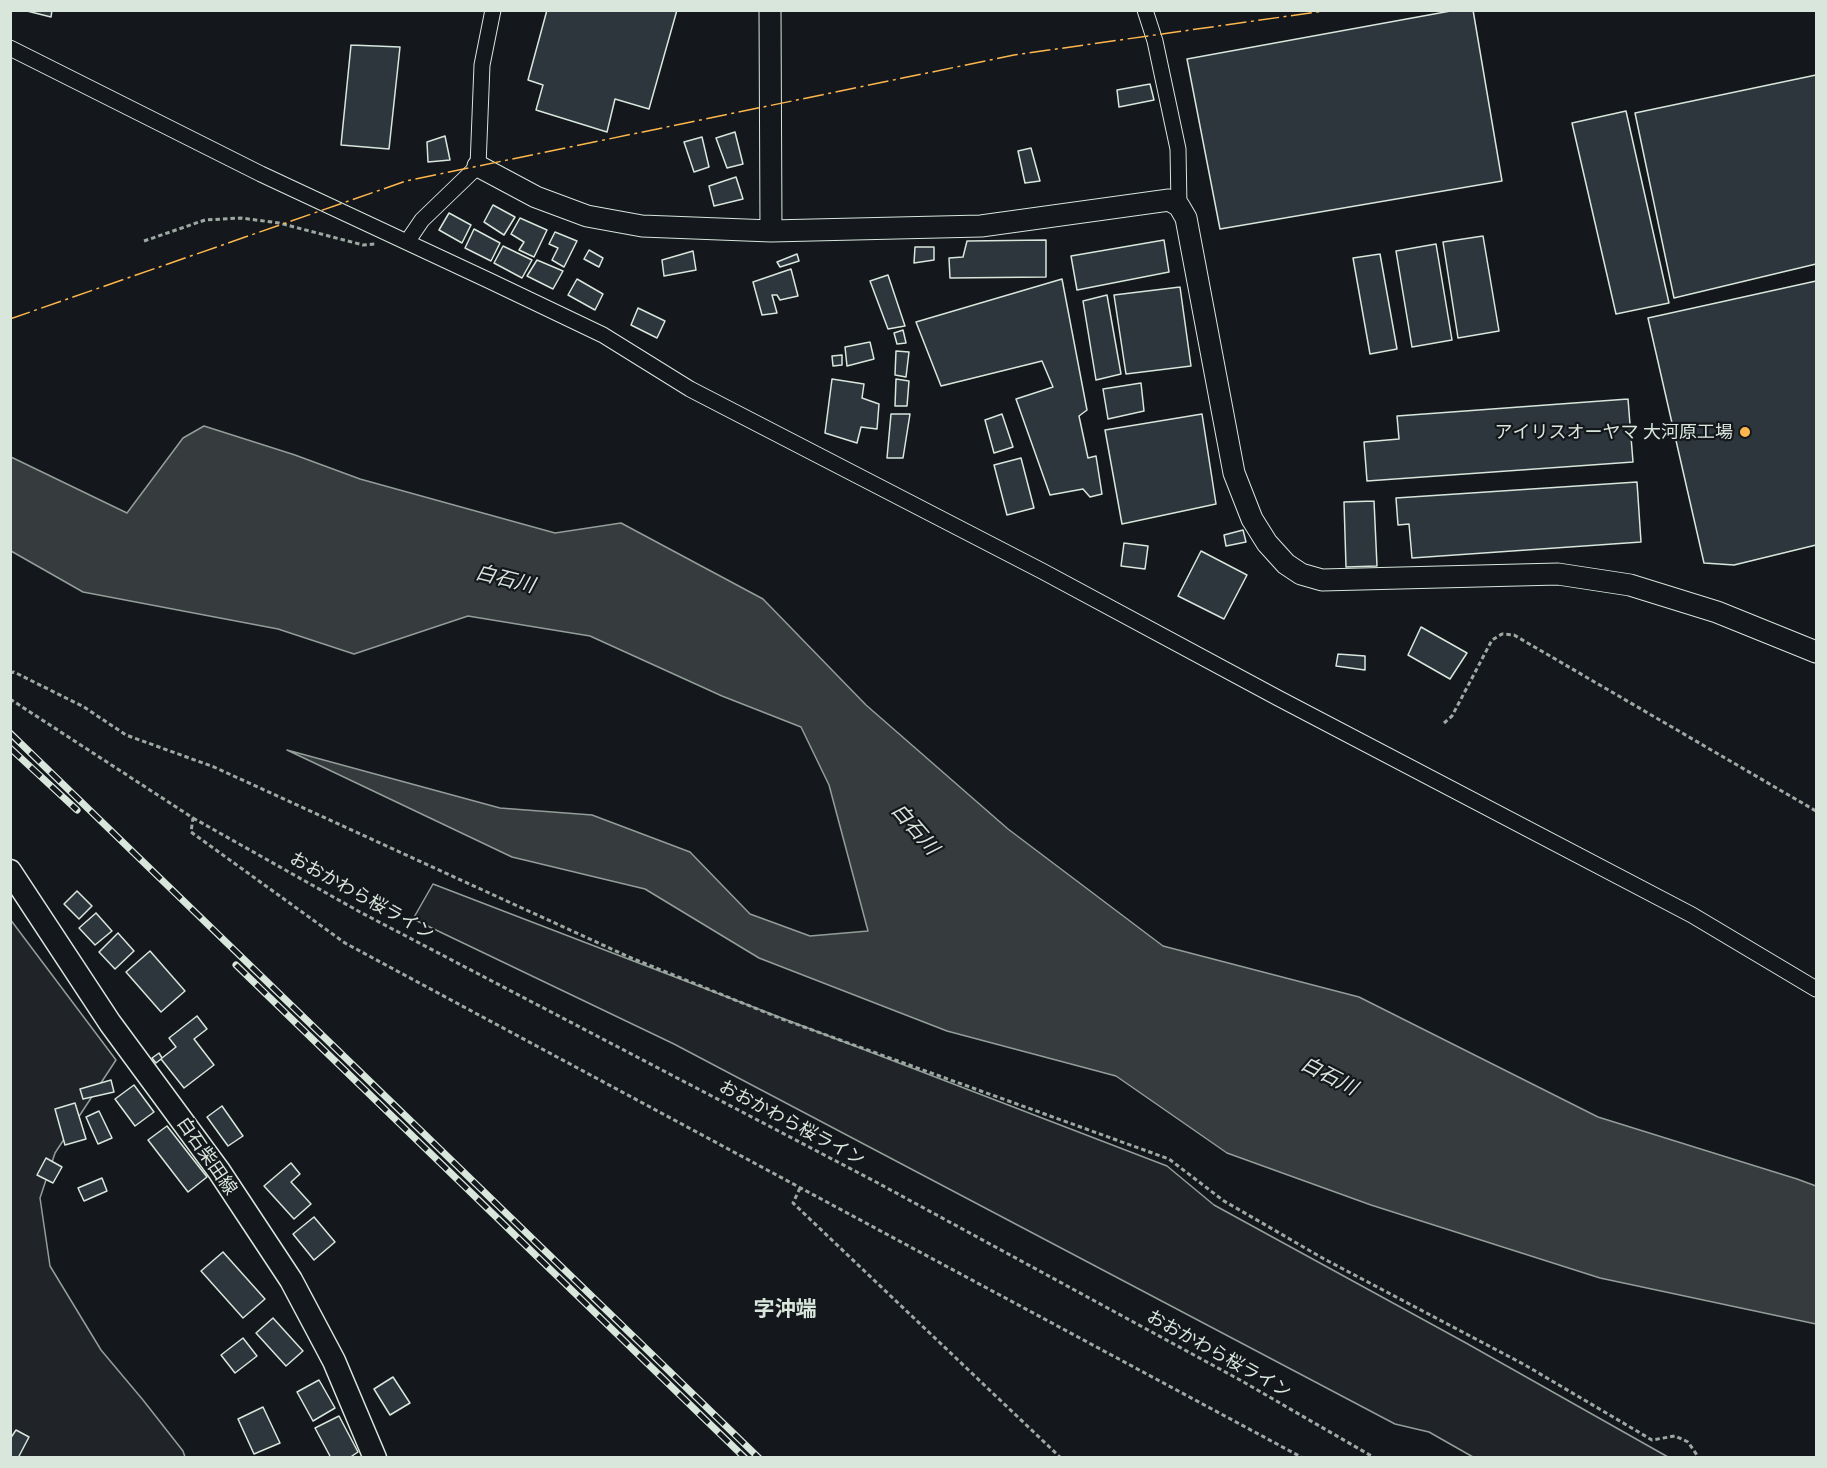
<!DOCTYPE html>
<html>
<head>
<meta charset="utf-8">
<style>
  body { margin:0 }
  #map { position:relative; width:1827px; height:1468px; overflow:hidden; background:#14181c; font-family:"Golos Text",sans-serif }
  canvas { display:block }
  .frame { position:absolute; inset:0; border:12px solid #d8e6dc; pointer-events:none }
</style>
</head>
<body>
<div id="map">
<canvas width="1827" height="1468"></canvas>
<div class="frame"></div>
</div>
<script>
const c = document.querySelector('canvas').getContext('2d');
c.lineJoin = 'round';
function fillPath(path, color) { c.fillStyle = color; c.fill(path, 'evenodd'); }
const toPath = rows => new Path2D(rows.map(r => 'M' + r).join(''));
function stroke(path, color, width, dash) { c.strokeStyle = color; c.lineWidth = width; c.lineCap = dash ? 'butt' : 'round'; c.setLineDash(dash || []); c.stroke(path); }
function label(font, color, halo, rows, align = 'center') {
  c.font = font + ' "Golos Text","Noto Sans JP",sans-serif'; c.lineWidth = 4.5; c.setLineDash([]); c.textBaseline = 'middle'; c.strokeStyle = halo; c.fillStyle = color; for (const [text, x, y, turn = 0] of rows) {
    c.save(); c.translate(x, y); c.rotate((+turn || 0) * Math.PI / 180); c.textAlign = isNaN(turn) ? turn : align; if (halo) c.strokeText(text, 0, 0); c.fillText(text, 0, 0); c.restore();
  }
}
const green = toPath([
  [433,884,1167,1166,1214,1205,1466,1343,1668,1457,1473,1457,1429,1432,1395,1424,674,1044,413,919,433,884],
  [10,919,116,1060,55,1153,40,1198,50,1266,101,1350,143,1400,183,1451,185,1457,11,1457,10,919]
]);
fillPath(green, '#202428');
stroke(green, '#939e99', 1.5);
const water = toPath([
  [204,426,295,455,360,479,555,533,621,523,763,599,866,705,1008,829,1163,946,1359,997,1598,1117,1797,1179,1816,1186,1816,1324,1600,1278,1371,1205,1227,1153,1116,1076,947,1031,759,958,645,889,512,857,287,750,500,808,592,815,690,852,750,914,810,936,868,931,829,785,801,727,722,696,590,636,468,616,354,654,278,629,83,592,11,551,11,457,127,513,183,438,204,426]
]);
fillPath(water, '#363b3e');
stroke(water, '#939e99', 1.5);
const building = toPath([
  [23,10,52,10,51,17,23,10],
  [547,10,677,10,649,109,615,99,607,132,536,110,543,85,528,80,547,10],
  [1456,10,1473,10,1502,181,1220,229,1187,59,1456,10],
  [351,45,400,47,389,149,341,145,351,45],
  [1816,75,1816,264,1674,298,1635,113,1816,75],
  [1150,84,1154,100,1119,107,1117,90,1150,84],
  [1626,111,1669,303,1616,314,1572,123,1626,111],
  [735,132,743,164,727,168,716,138,735,132],
  [445,136,450,160,428,162,427,142,445,136],
  [702,137,709,167,694,172,684,142,702,137],
  [1031,148,1040,181,1025,183,1018,151,1031,148],
  [736,177,743,199,714,206,709,186,736,177],
  [493,205,515,217,504,235,484,222,493,205],
  [449,213,471,225,462,243,439,230,449,213],
  [520,218,547,230,534,257,519,250,524,242,511,234,520,218],
  [474,229,500,243,491,261,465,248,474,229],
  [555,232,577,241,564,267,552,260,558,248,549,244,555,232],
  [1483,236,1499,331,1458,338,1443,242,1483,236],
  [1046,240,1046,277,950,278,949,258,963,257,967,241,1046,240],
  [1164,240,1169,272,1077,290,1071,256,1164,240],
  [1436,244,1452,340,1412,347,1396,251,1436,244],
  [503,246,532,260,522,278,494,263,503,246],
  [915,247,934,247,934,260,914,263,915,247],
  [589,250,603,258,599,267,584,259,589,250],
  [693,251,696,270,664,276,662,260,693,251],
  [797,254,799,261,780,267,777,262,797,254],
  [1380,254,1397,349,1370,354,1353,258,1380,254],
  [537,260,563,271,553,289,527,276,537,260],
  [791,269,798,296,780,300,777,295,772,295,777,313,762,315,753,282,791,269],
  [888,275,905,326,888,329,870,281,888,275],
  [577,279,603,294,595,310,568,295,577,279],
  [1062,279,1087,410,1079,416,1088,458,1096,456,1102,494,1090,497,1083,489,1050,495,1016,399,1053,387,1042,361,941,386,916,322,1062,279],
  [1816,281,1816,545,1734,565,1704,563,1648,318,1816,281],
  [1180,287,1191,366,1126,374,1114,295,1180,287],
  [1107,295,1121,374,1096,380,1083,301,1107,295],
  [638,308,665,321,657,338,631,325,638,308],
  [903,330,906,343,897,344,894,333,903,330],
  [870,342,874,359,847,366,845,347,870,342],
  [896,351,909,352,906,377,895,375,896,351],
  [842,355,842,365,833,366,832,356,842,355],
  [832,379,864,384,862,398,879,404,877,429,861,427,857,443,825,433,832,379],
  [896,379,909,381,907,406,895,406,896,379],
  [1141,383,1144,411,1108,419,1103,389,1141,383],
  [1628,399,1633,462,1367,481,1364,442,1399,439,1397,416,1628,399],
  [891,414,910,414,903,458,887,458,891,414],
  [1002,414,1013,447,994,453,985,420,1002,414],
  [1202,414,1216,504,1122,524,1105,430,1202,414],
  [1021,458,1034,508,1007,515,994,465,1021,458],
  [1637,482,1641,542,1412,558,1409,524,1398,525,1396,498,1637,482],
  [1374,501,1377,566,1346,567,1344,502,1374,501],
  [1243,530,1246,542,1226,546,1224,535,1243,530],
  [1124,543,1148,546,1145,569,1121,566,1124,543],
  [1201,551,1247,575,1224,619,1178,596,1201,551],
  [1421,627,1467,653,1450,679,1408,655,1421,627],
  [1338,654,1365,656,1365,670,1336,666,1338,654],
  [77,891,92,906,79,919,64,904,77,891],
  [96,913,112,931,95,945,79,928,96,913],
  [118,933,134,951,115,969,99,952,118,933],
  [150,951,185,991,161,1012,126,972,150,951],
  [197,1016,207,1029,194,1039,214,1065,184,1088,161,1059,156,1063,152,1058,159,1053,162,1058,176,1047,169,1038,197,1016],
  [111,1080,114,1092,83,1099,80,1089,111,1080],
  [134,1085,154,1112,135,1126,115,1099,134,1085],
  [75,1103,86,1139,65,1145,55,1109,75,1103],
  [222,1106,243,1136,228,1146,207,1117,222,1106],
  [99,1111,112,1138,98,1144,86,1117,99,1111],
  [167,1126,207,1177,188,1192,148,1140,167,1126],
  [46,1158,62,1167,53,1183,37,1175,46,1158],
  [291,1163,300,1174,291,1182,311,1204,294,1219,264,1186,291,1163],
  [102,1178,107,1191,84,1201,78,1188,102,1178],
  [314,1217,335,1242,314,1260,293,1234,314,1217],
  [223,1252,265,1299,243,1318,201,1271,223,1252],
  [273,1318,303,1351,286,1366,256,1333,273,1318],
  [243,1338,257,1356,235,1373,221,1355,243,1338],
  [393,1377,410,1403,390,1415,374,1389,393,1377],
  [319,1380,335,1408,313,1421,297,1392,319,1380],
  [263,1407,280,1443,254,1454,238,1419,263,1407],
  [339,1416,358,1452,349,1458,331,1458,315,1428,339,1416],
  [16,1430,29,1437,18,1458,10,1458,10,1439,16,1430]
]);
fillPath(building, '#2c363c');
stroke(building, '#d8e6dc', 1.5);
const street = toPath([
  [1145,10,1155,41,1178,149,1179,206],
  [10,48,261,174,490,281,603,335,690,389,1042,571,1278,698,1692,915,1816,989],
  [407,242,422,220,478,166,482,65,493,10]
]);
const secondary = toPath([
  [770,10,771,231],
  [478,166,536,197,587,216,642,226,771,231,981,226,1169,200,1179,206,1186,218,1234,473,1252,519,1267,543,1286,564,1301,574,1322,580,1558,574,1630,585,1717,612,1816,652]
]);
const primary = toPath([
  [10,871,110,1023,219,1171,291,1280,334,1361,375,1458]
]);
stroke(street, '#d8e6dc', 17);
stroke(secondary, '#d8e6dc', 23);
stroke(primary, '#d8e6dc', 25);
stroke(toPath([
  [144,241,205,220,241,218,279,223,363,245,375,244],
  [10,673,14,672,84,707,126,735,214,767,629,957,782,1019,1169,1159,1224,1201,1326,1260,1525,1365,1652,1440,1675,1436,1688,1442,1699,1458],
  [10,699,193,818,191,832,345,943,1303,1458],
  [1444,723,1452,716,1492,640,1502,634,1514,635,1816,811],
  [193,818,360,912,876,1182,1240,1380,1375,1458],
  [800,1188,793,1203,1061,1458]
]), '#9da8a2', 3, [4.5, 3]);
stroke(street, '#14181c', 15);
stroke(secondary, '#14181c', 21);
stroke(primary, '#14181c', 22);
const rail = toPath([
  [10,733,759,1458],
  [10,748,77,810],
  [236,965,745,1458]
]);
stroke(rail, '#d8e6dc', 7);
stroke(rail, '#14181c', 4.5, [14]);
stroke(toPath([
  [10,319,406,181,1014,55,1331,10]
]), '#ffb74d', 1.5, [21, 4.5, 3, 4.5]);
for (const [x, y, r, color] of [
  [1745,432,6,"#ffb74d"]
]) { const dot = new Path2D(); dot.arc(x, y, r, 0, 2 * Math.PI); c.fillStyle = color; c.fill(dot); stroke(dot, '#14181c', 2); }
label('18px', '#d8e6dc', '#14181c', [
  ["アイリスオーヤマ 大河原工場",1733,432]
], 'right');
label('18px', '#d8e6dc', '#14181c', [
  ["おおかわら桜ライン",362,896,29],
  ["おおかわら桜ライン",792,1123,28],
  ["白石柴田線",207,1156,55],
  ["おおかわら桜ライン",1219,1354,29]
]);
label('italic 20px', '#d8e6dc', '#14181c', [
  ["白石川",505,579,14],
  ["白石川",915,829,49],
  ["白石川",1329,1076,27]
]);
label('bold 21px', '#d8e6dc', '#14181c', [
  ["字沖端",785,1309]
]);
</script>
</body>
</html>
